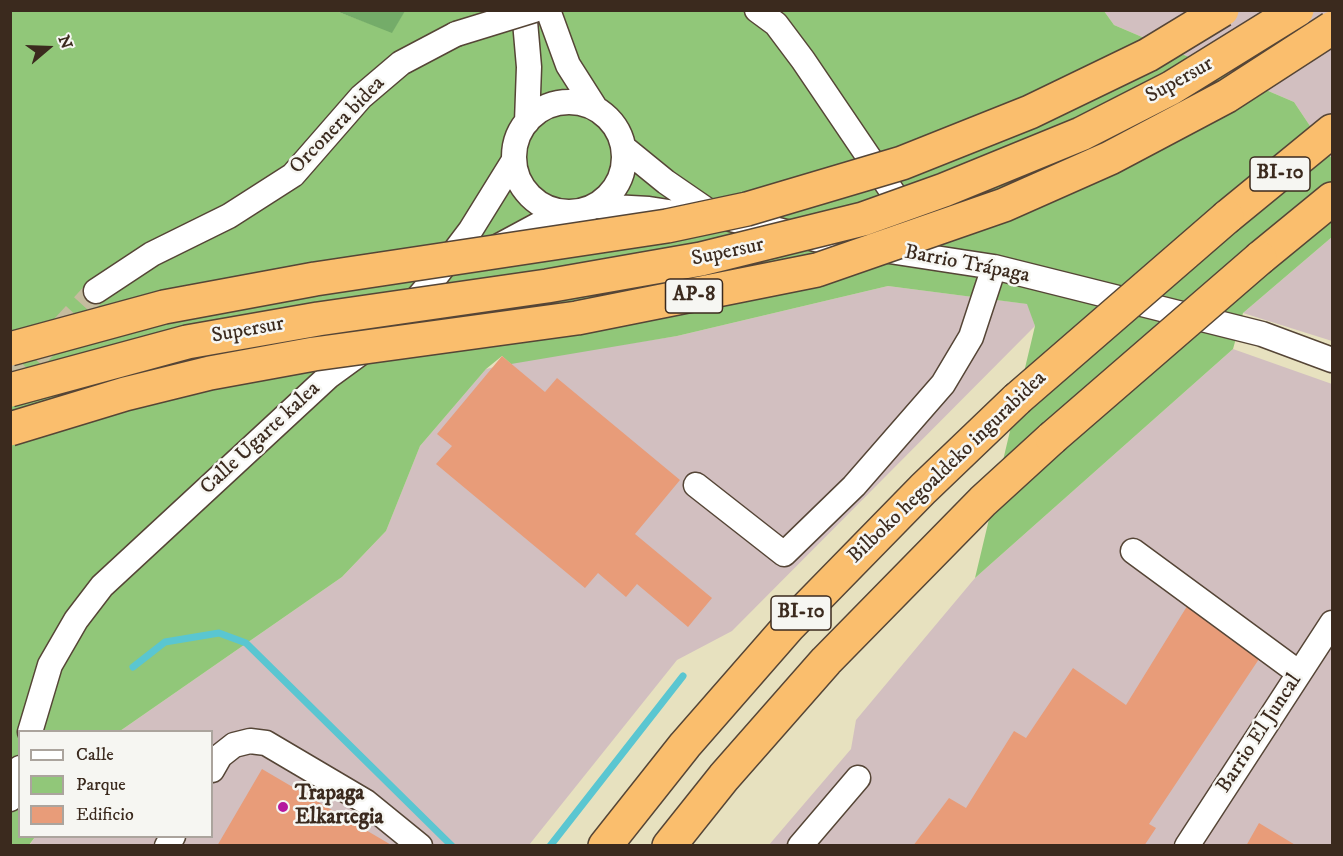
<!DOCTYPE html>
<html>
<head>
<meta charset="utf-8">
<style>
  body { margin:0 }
  #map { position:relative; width:1343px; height:856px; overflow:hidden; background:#e7e1bf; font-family:"IM FELL DW Pica",serif }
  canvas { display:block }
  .frame { position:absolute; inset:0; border:12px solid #3b2a1e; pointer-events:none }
  .legend { position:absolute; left:18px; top:730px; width:195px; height:108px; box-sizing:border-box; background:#f6f6f2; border:2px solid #aba49d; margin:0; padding:8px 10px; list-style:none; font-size:18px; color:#3b2a1e }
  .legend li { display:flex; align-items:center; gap:12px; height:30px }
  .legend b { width:30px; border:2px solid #aba49d }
  .north { position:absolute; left:18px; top:18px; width:60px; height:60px; -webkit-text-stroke:4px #f6f6f2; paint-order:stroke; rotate:71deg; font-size:16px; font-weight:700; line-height:24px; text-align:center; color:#3b2a1e }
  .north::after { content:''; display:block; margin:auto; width:21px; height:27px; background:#3b2a1e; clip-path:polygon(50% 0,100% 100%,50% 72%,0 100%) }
</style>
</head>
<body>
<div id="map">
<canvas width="1343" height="856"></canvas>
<div class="frame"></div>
<ul class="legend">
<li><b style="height:8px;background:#fff"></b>Calle</li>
<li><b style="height:16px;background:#91c779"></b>Parque</li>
<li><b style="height:16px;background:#e89c79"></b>Edificio</li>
</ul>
<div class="north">N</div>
</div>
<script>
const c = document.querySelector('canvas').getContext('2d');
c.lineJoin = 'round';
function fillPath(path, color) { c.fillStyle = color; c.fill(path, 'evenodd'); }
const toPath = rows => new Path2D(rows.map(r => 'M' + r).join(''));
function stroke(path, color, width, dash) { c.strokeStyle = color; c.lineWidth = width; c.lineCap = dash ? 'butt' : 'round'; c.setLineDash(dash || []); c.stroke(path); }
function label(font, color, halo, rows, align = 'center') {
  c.font = font + ' "IM FELL DW Pica",serif'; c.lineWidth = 5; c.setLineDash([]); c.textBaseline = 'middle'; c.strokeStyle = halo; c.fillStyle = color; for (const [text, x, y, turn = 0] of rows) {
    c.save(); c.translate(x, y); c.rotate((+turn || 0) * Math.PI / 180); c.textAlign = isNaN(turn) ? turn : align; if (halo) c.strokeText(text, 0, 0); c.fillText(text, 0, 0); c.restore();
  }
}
fillPath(toPath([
  [1104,11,1332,11,1332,159,1294,102,1114,25],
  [1332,237,1332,341,1243,313],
  [888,286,1028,304,1035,326,732,631,677,660,529,845,29,846,35,837,212,836,212,732,120,731,342,577,386,531,420,446,486,369,529,359,677,336],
  [1233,349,1332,384,1332,845,768,846,851,749,856,720,975,578]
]), '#d2bfc0');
fillPath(toPath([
  [405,10,1104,11,1114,25,1294,102,1332,159,1332,237,1243,313,1233,349,975,578,1035,326,1027,304,888,286,677,336,511,364,502,356,486,369,420,446,386,531,342,577,120,731,20,732,20,836,35,837,29,845,11,845,10,11,336,11,392,32]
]), '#91c779');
fillPath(toPath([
  [315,11,405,10,405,11,392,33,336,11]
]), '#74ac69');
stroke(toPath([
  [133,667,165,642,219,633,246,643,452,846],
  [550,846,683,676]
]), '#5ac6d1', 7);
fillPath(toPath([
  [502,356,545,392,557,378,680,480,635,534,712,598,688,627,637,584,626,597,598,573,585,588,436,464,452,446,437,434],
  [1189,603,1263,653,1149,824,1156,828,1144,846,913,846,949,798,966,808,1014,731,1026,738,1073,668,1126,705],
  [262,769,393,846,217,846],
  [1259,823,1297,846,1246,846]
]), '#e89c79');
stroke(toPath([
  [10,385,96,291]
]), '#c5bc9f', 24, [24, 12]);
const minor = toPath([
  [524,10,529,67,527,122],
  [548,10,568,65,596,109],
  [757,10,776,24,803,60,910,218],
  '514 157a55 55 0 1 1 110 0a55 55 0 1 1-110 0Z',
  [623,147,666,182,714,215],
  [594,206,649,209,688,215,714,215,824,241,994,267,1262,334,1332,360],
  [497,247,562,212],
  [96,291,152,254,229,216,293,175,361,97,401,63,456,34],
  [696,485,784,554,854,486,943,384,971,337,994,267],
  [1133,551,1299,673],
  [30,732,50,665,76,620,102,586,329,376,388,333,433,280,470,231,514,160],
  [212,770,220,756,234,745,250,741,266,743,366,802,420,846],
  [10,799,20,768],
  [167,846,173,836],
  [800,846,858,778],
  [1187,846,1332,623]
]);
const highway = toPath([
  [1227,217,1332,131],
  [1260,258,1332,199],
  [605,846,685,745,789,626,923,489,1017,399],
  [669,846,724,777,826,661,983,501,1052,438]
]);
stroke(minor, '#554536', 27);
stroke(highway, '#554536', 36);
stroke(minor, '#fff', 24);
stroke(highway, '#fabe6d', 33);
const minorBridge = toPath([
  [456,34,534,10]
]);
const highwayBridge = toPath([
  [10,349,164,307,315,279,667,226,747,209,902,163,1030,112,1148,55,1222,10],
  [10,390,187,342,318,319,547,286,701,259,863,219,944,190,1081,134,1171,88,1297,10],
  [1017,399,1227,217],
  [10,429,125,394,210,373,314,354,577,318,817,270,1004,205,1110,158,1227,96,1332,28],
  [1052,438,1260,258]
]);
stroke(minorBridge, '#554536', 27, []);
stroke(highwayBridge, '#554536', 36, []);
stroke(minorBridge, '#fff', 24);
stroke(highwayBridge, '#fabe6d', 33);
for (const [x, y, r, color] of [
  [283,807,6,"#b5179e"]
]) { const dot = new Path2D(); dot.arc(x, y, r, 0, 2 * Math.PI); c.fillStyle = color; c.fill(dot); stroke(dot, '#f6f6f2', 2); }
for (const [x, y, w] of [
  [1280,174,60],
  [694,296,57],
  [801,613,60]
]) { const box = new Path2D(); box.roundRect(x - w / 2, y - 17, w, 34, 4.5); c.fillStyle = '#f6f6f2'; c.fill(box); stroke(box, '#3b2a1e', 1.5); }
label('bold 20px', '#3b2a1e', null, [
  ["BI-10",1280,174],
  ["AP-8",694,296],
  ["BI-10",801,613]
]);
label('21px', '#3b2a1e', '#f6f6f2', [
  ["Supersur",1180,81,-29],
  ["Orconera bidea",338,126,-46],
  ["Supersur",728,253,-12],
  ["Barrio Trápaga",967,265,11],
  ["Supersur",248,331,-10],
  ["Calle Ugarte kalea",261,439,-43],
  ["Bilboko hegoaldeko ingurabidea",948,468,-44],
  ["Barrio El Juncal",1260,734,-57]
]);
label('bold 21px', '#3b2a1e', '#f6f6f2', [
  ["Trapaga",295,795],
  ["Elkartegia",295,819]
], 'left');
</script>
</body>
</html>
